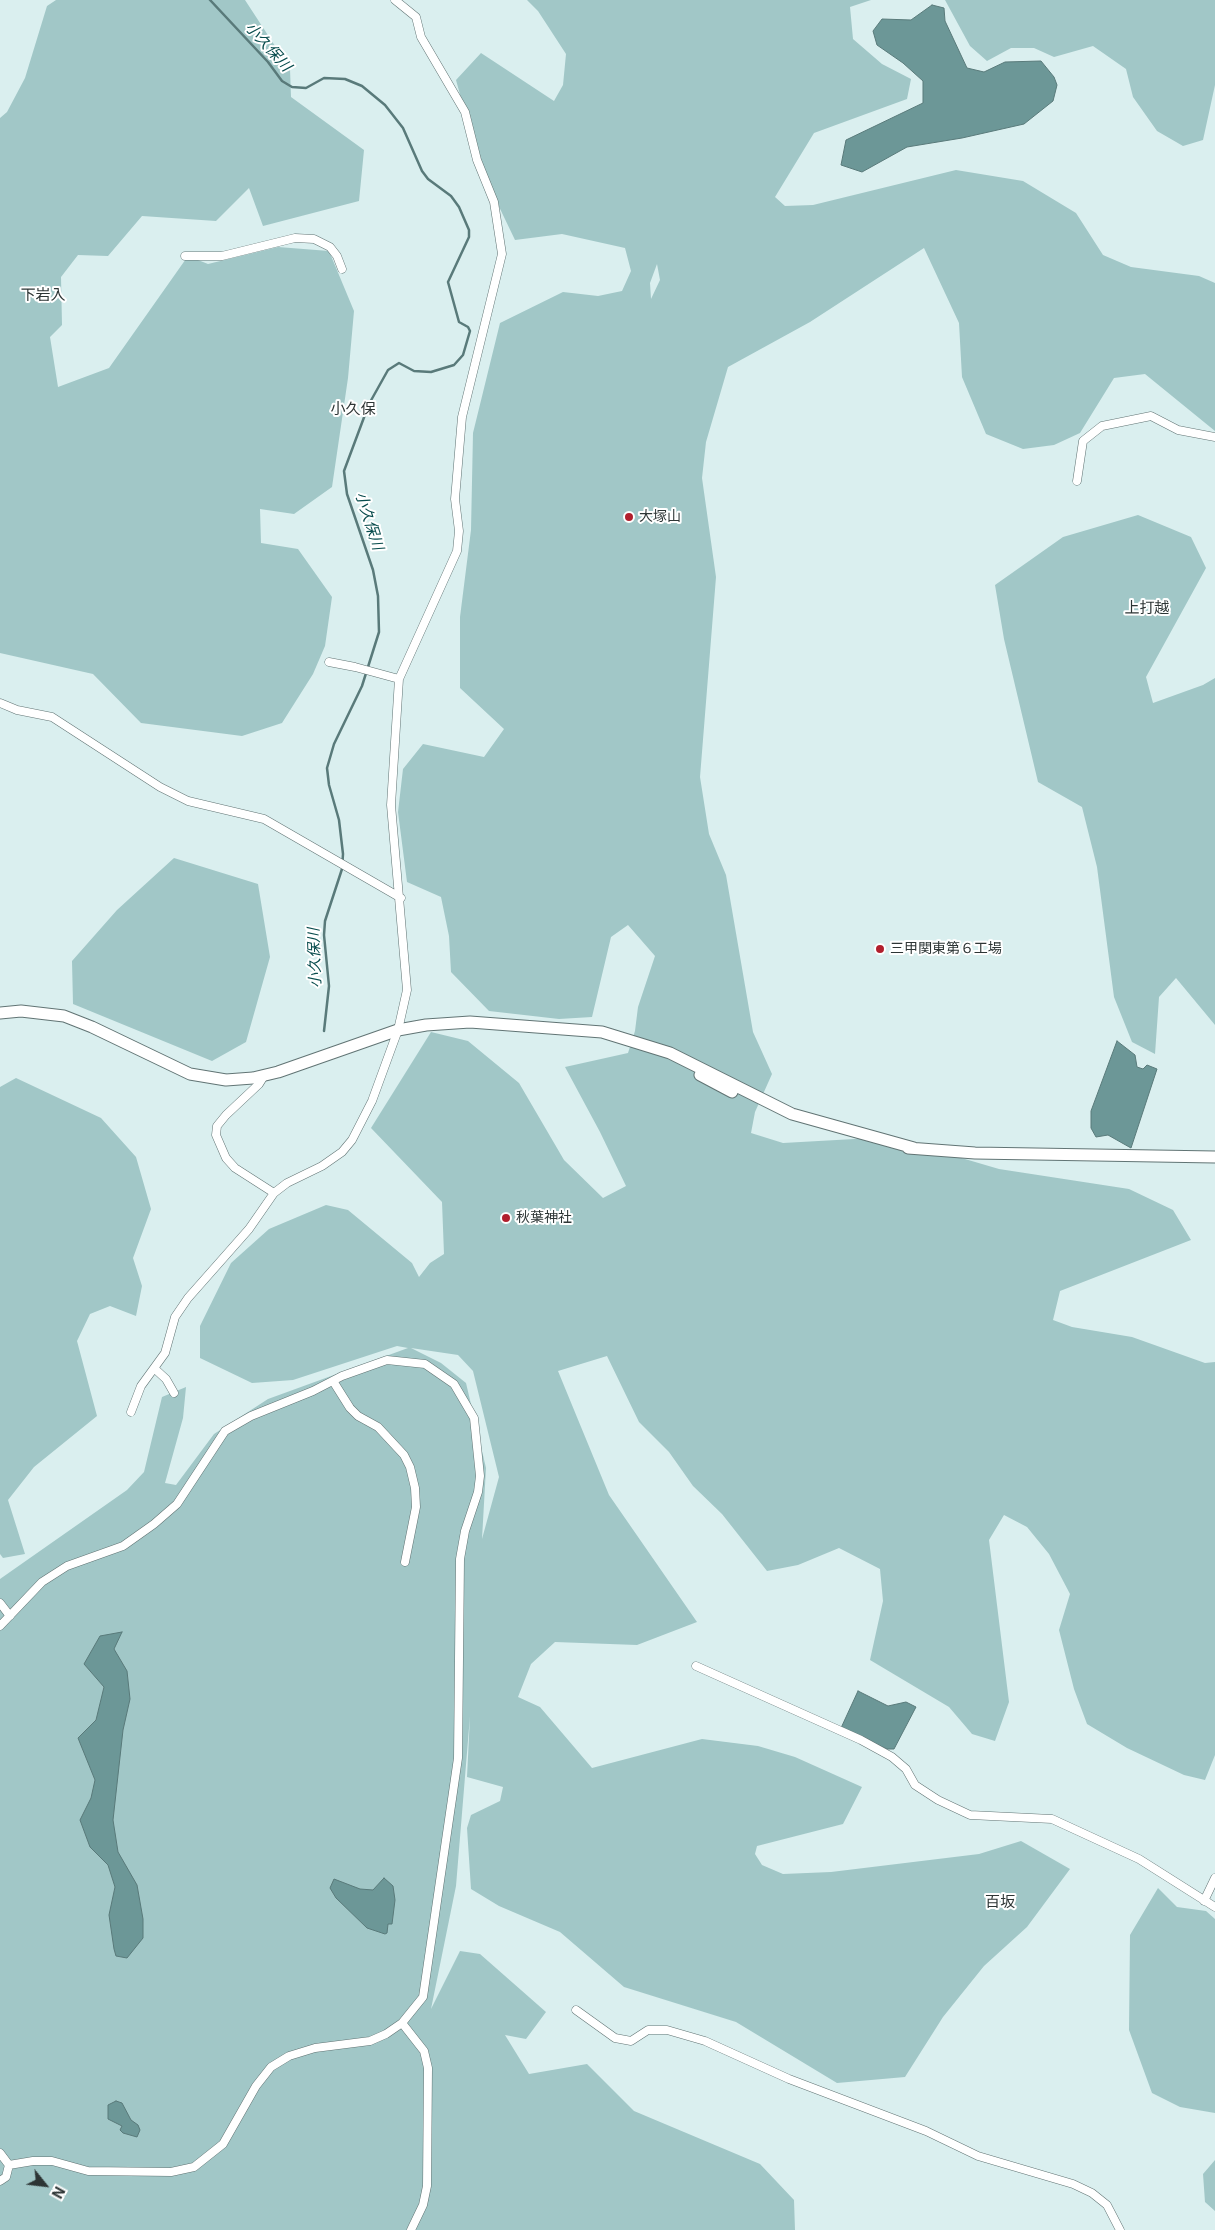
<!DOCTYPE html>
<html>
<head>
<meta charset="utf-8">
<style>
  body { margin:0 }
  #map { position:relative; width:1215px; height:2230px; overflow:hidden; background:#daefef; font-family:Inter,sans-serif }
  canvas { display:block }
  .north { position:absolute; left:20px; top:2160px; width:50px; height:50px; -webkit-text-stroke:4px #fff; paint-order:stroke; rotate:119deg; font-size:14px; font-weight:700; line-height:20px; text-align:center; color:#2d3535 }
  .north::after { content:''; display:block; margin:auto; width:18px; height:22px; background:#2d3535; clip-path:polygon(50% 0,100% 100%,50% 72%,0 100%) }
</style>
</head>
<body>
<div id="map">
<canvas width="1215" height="2230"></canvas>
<div class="north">N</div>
</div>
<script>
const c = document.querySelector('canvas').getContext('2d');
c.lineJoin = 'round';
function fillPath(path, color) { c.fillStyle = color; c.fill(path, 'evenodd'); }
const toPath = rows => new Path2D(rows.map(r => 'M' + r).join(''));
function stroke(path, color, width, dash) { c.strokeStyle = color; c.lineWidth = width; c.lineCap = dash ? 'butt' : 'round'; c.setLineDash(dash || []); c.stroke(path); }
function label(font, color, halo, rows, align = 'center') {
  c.font = font + ' Inter,"Noto Sans JP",sans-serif'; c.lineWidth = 4; c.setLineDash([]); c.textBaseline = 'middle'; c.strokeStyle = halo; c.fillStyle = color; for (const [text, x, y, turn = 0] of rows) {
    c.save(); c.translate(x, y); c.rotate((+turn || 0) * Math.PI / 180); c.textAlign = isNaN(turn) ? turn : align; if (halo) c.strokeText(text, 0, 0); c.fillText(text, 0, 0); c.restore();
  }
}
fillPath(toPath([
  [56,0,245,0,290,69,291,97,364,150,359,201,263,226,249,188,216,221,142,216,108,256,78,255,61,277,62,325,50,337,58,387,109,368,188,256,208,264,278,247,329,251,354,311,348,378,332,487,294,514,260,509,261,543,298,549,332,597,325,646,313,674,282,723,242,736,141,723,93,674,0,653,0,118,7,112,25,78,47,6],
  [527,0,871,0,850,7,853,39,882,64,911,79,907,99,814,133,775,197,785,206,813,205,956,170,1023,181,1076,213,1103,255,1131,267,1199,276,1215,283,1215,431,1145,374,1114,378,1080,433,1054,445,1023,449,986,434,962,377,959,323,924,248,810,322,728,367,706,442,702,478,716,577,700,777,709,834,726,875,753,1032,772,1074,755,1112,751,1133,783,1143,890,1137,999,1169,1129,1189,1173,1210,1191,1240,1060,1291,1053,1320,1072,1327,1132,1337,1205,1363,1215,1362,1215,1755,1205,1780,1184,1775,1127,1748,1087,1724,1074,1689,1059,1630,1070,1594,1049,1554,1027,1527,1004,1515,989,1540,1009,1702,995,1741,972,1734,949,1707,870,1660,883,1601,880,1569,839,1548,798,1565,767,1571,722,1514,693,1486,669,1452,639,1422,607,1356,558,1371,609,1495,697,1622,637,1645,555,1642,531,1664,518,1697,540,1707,592,1768,702,1739,758,1746,795,1757,862,1787,843,1824,757,1846,755,1854,762,1865,783,1874,831,1872,979,1854,1021,1841,1070,1869,1027,1927,984,1966,943,2017,905,2077,837,2083,736,2022,624,1987,560,1932,499,1906,471,1889,467,1828,471,1815,500,1801,503,1787,467,1777,470,1716,456,1886,431,2009,460,1951,480,1954,546,2012,526,2039,505,2035,529,2074,587,2064,634,2111,760,2164,794,2200,795,2230,0,2230,0,1579,127,1490,144,1472,162,1397,186,1387,183,1418,165,1483,176,1485,214,1434,268,1399,408,1348,397,1346,293,1380,252,1383,200,1358,200,1326,231,1263,269,1229,326,1205,348,1210,412,1263,419,1277,430,1263,444,1254,442,1202,371,1128,431,1032,468,1041,519,1083,564,1160,603,1198,626,1186,600,1132,565,1067,628,1053,635,1031,638,1007,655,956,628,925,611,937,592,1017,559,1019,489,1011,451,972,449,936,441,897,407,882,398,812,403,769,423,744,484,757,504,729,460,688,460,617,471,530,473,433,500,323,563,292,598,296,622,291,631,271,625,248,562,234,515,240,480,167,456,80,481,53,554,101,563,85,566,54,538,11],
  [657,264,660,280,651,299,650,283],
  [411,1348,458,1355,473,1371,499,1477,482,1539,486,1468,466,1383,441,1363],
  [945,0,1215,0,1215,85,1203,140,1183,146,1157,131,1133,97,1126,69,1093,46,1054,57,1034,48,1011,48,987,61,970,46],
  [1138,515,1191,537,1206,568,1146,677,1153,703,1203,685,1215,678,1215,1025,1176,978,1159,997,1155,1054,1132,1042,1114,997,1097,867,1082,807,1038,782,1004,639,995,585,1063,537],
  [174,858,258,884,270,957,246,1042,212,1061,73,1004,72,961,117,910],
  [16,1078,101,1118,136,1157,151,1209,133,1258,142,1286,136,1316,110,1306,90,1314,77,1341,97,1416,34,1467,8,1500,25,1554,3,1558,0,1554,0,1087],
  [1158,1888,1177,1907,1206,1911,1215,1919,1215,2113,1180,2107,1152,2093,1129,2030,1130,1935],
  [1215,2160,1215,2211,1205,2202,1203,2174]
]), '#a1c7c7');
const water = toPath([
  [932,5,944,8,945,21,967,68,984,72,1005,62,1041,61,1054,77,1057,85,1053,101,1024,124,962,138,907,147,862,172,841,165,846,140,923,103,923,81,903,63,877,45,873,31,882,19,911,20,932,5],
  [1117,1041,1135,1055,1137,1067,1143,1069,1147,1065,1157,1069,1131,1148,1108,1135,1096,1137,1091,1128,1091,1111,1117,1041],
  [122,1632,114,1649,127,1671,130,1699,123,1730,113,1820,118,1852,137,1885,143,1919,143,1938,127,1958,116,1956,114,1949,109,1915,115,1887,108,1865,90,1847,80,1820,91,1798,95,1780,78,1738,96,1720,104,1687,84,1664,100,1636,122,1632],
  [858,1691,888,1706,906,1702,916,1707,894,1749,887,1749,841,1728,858,1691],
  [384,1878,393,1886,395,1900,392,1924,388,1924,387,1933,385,1934,367,1928,336,1898,330,1888,334,1879,360,1889,373,1890,384,1878],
  [116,2101,122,2103,131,2120,138,2125,140,2130,137,2137,123,2133,120,2130,122,2126,108,2119,108,2105,116,2101]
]);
fillPath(water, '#6c9797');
stroke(water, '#597a7a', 1);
stroke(toPath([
  [210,0,268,62,282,81,292,87,306,88,324,78,345,79,362,86,385,105,403,128,422,171,428,179,451,196,459,207,469,230,469,237,448,282,459,322,468,327,470,331,463,355,454,365,431,372,414,371,399,363,388,370,369,404,344,471,347,494,373,570,378,596,379,632,362,686,334,744,327,768,329,785,339,820,343,854,342,869,325,921,324,935,329,986,324,1031]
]), '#597a7a', 2.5);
const street = toPath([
  [185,256,222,256,295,238,314,239,330,247,337,256,342,269],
  [1077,481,1083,441,1102,426,1151,416,1178,430,1215,437],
  [329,662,355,667,399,679],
  [0,703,17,710,52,717,160,787,188,801,264,819,401,898],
  [264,1076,259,1084,226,1115,217,1126,216,1135,226,1158,235,1168,274,1193],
  [155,1369,166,1379,174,1393],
  [333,1381,350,1408,358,1416,378,1427,404,1455,410,1467,415,1488,416,1507,405,1562],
  [131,1412,141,1386,165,1353,175,1317,188,1298,249,1229,274,1193,287,1183,322,1166,342,1152,352,1140,372,1101,398,1030,407,990,391,805,399,679,457,551,459,531,455,499,462,417,502,254,494,202,477,160,465,112,421,37,416,17,395,0],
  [0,1603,10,1616],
  [0,1626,42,1582,67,1566,123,1546,154,1524,177,1504,225,1431,251,1416,313,1391,342,1376,387,1360,425,1364,454,1384,474,1418,480,1476,478,1492,465,1531,460,1559,458,1758,423,1997,402,2023,386,2034,370,2041,315,2048,289,2056,271,2067,256,2086,223,2144,194,2167,171,2172,88,2171,52,2161,33,2161,9,2165],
  [696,1666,861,1740,892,1757,906,1769,915,1785,938,1800,970,1815,1052,1819,1139,1859,1215,1907],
  [1204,1901,1215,1878],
  [576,2010,615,2038,631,2041,648,2030,667,2030,705,2041,789,2079,926,2131,978,2156,1073,2184,1092,2193,1107,2205,1120,2230],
  [402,2023,424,2051,428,2068,427,2186,423,2205,411,2230],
  [0,2153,9,2165,6,2177,0,2181]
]);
const secondary = toPath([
  [0,1013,21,1011,64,1016,92,1027,190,1074,226,1080,253,1078,278,1072,398,1030,426,1025,470,1022,602,1032,670,1053,792,1114,914,1148],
  [700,1075,732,1092],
  [908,1148,975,1153,1215,1157]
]);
stroke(street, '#617474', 9);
stroke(secondary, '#617474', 13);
stroke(street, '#fff', 8);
stroke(secondary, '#fff', 11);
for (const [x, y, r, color] of [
  [629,517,5,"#b11f2d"],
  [880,949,5,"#b11f2d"],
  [506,1218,5,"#b11f2d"]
]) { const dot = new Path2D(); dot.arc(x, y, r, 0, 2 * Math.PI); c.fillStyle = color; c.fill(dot); stroke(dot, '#fff', 2); }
label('14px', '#2d3535', '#fff', [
  ["大塚山",639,517],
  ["三甲関東第６工場",890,949],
  ["秋葉神社",516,1218]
], 'left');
label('italic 15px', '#084c4d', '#fff', [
  ["小久保川",268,47,48],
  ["小久保川",369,521,72],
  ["小久保川",315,958,-92]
]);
label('15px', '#2d3535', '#fff', [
  ["下岩入",43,295],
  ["小久保",353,409],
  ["上打越",1147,608],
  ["百坂",1000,1902]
]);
</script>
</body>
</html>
